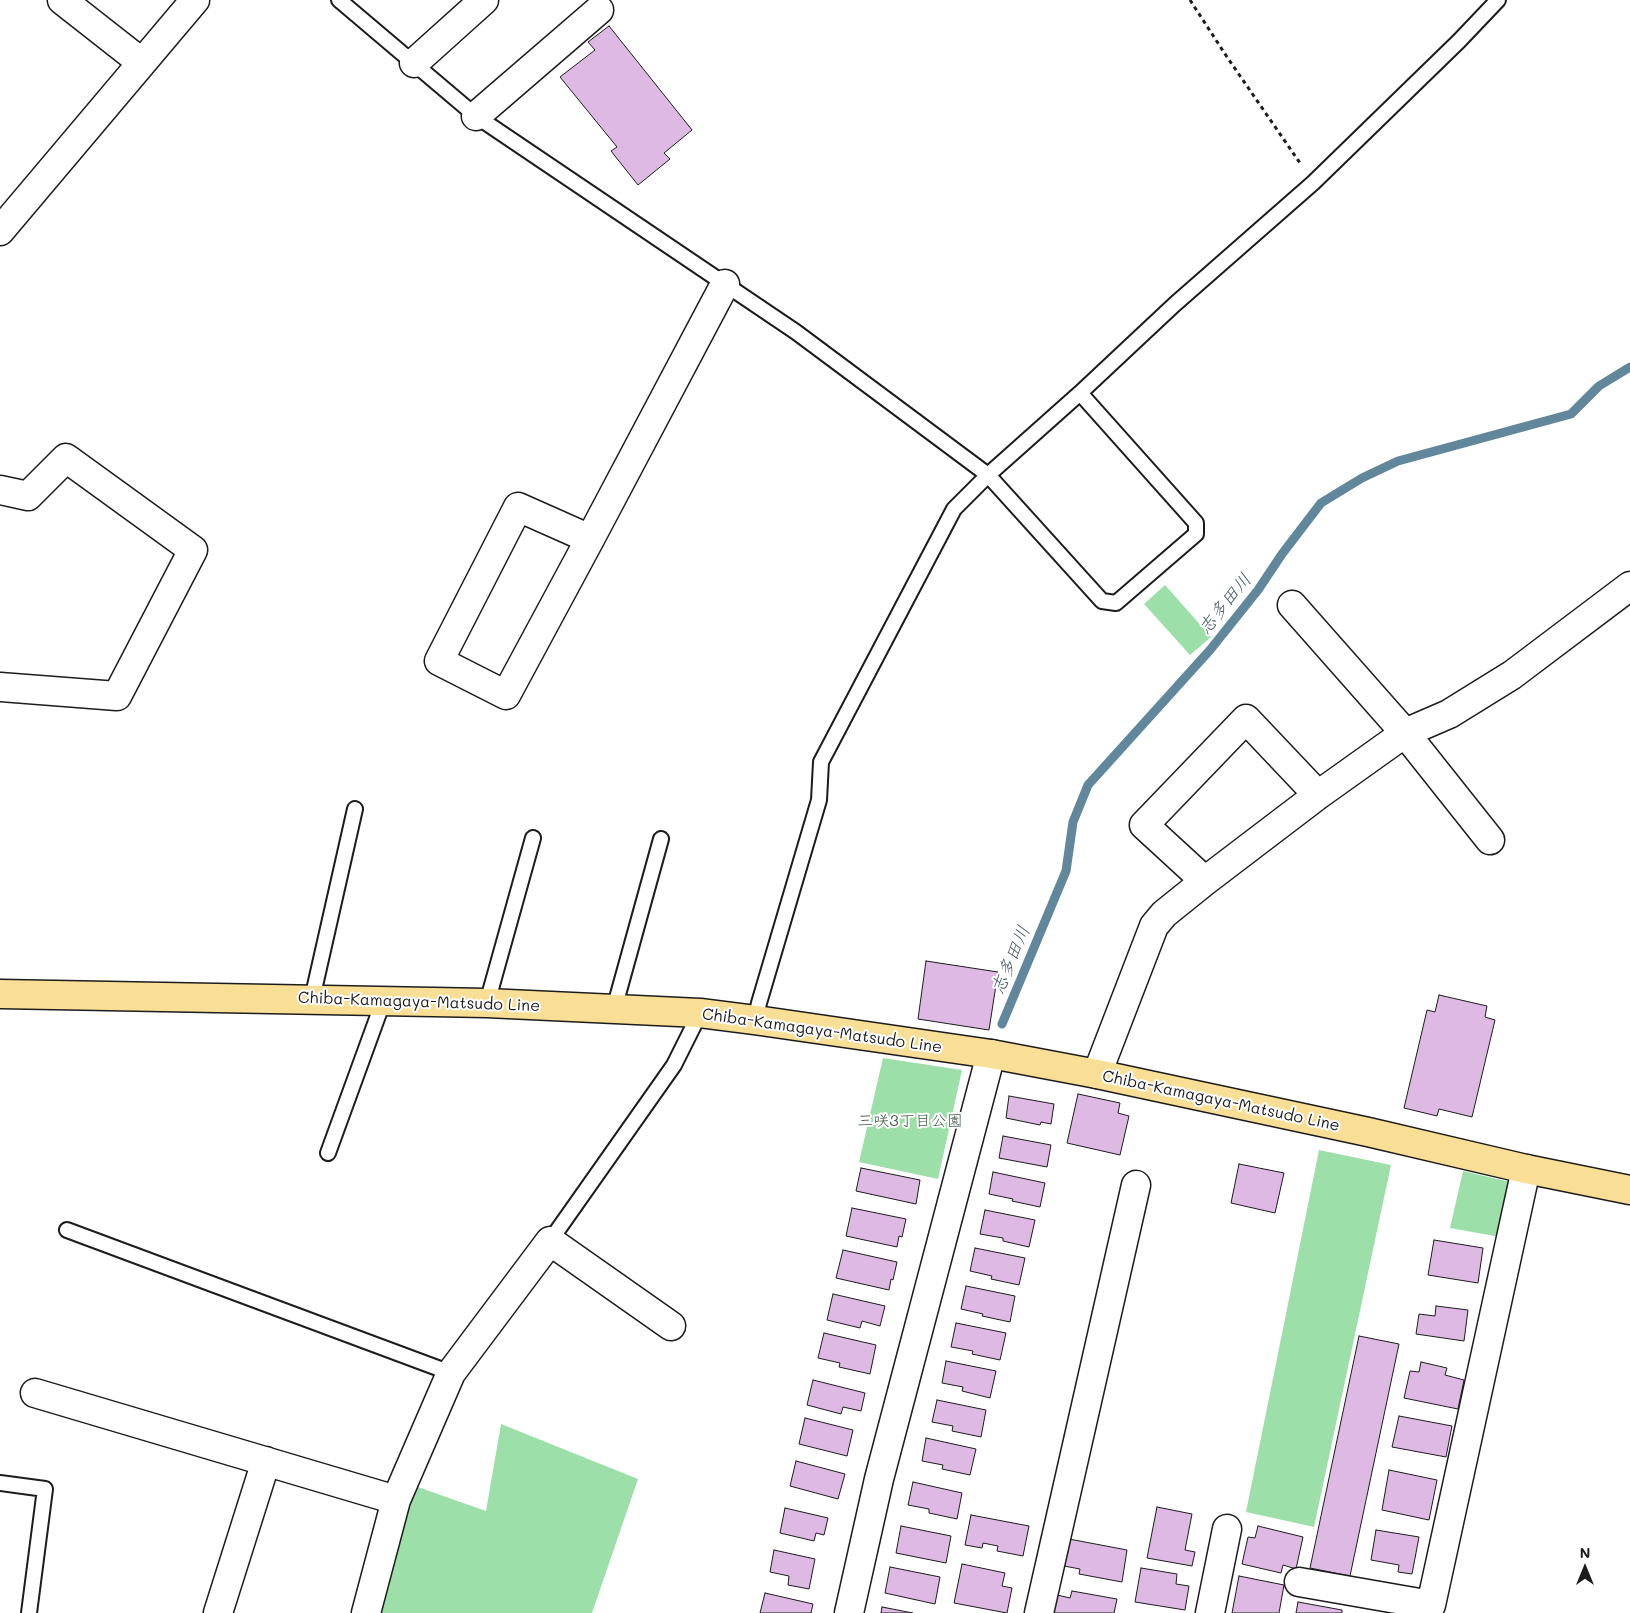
<!DOCTYPE html>
<html>
<head>
<meta charset="utf-8">
<style>
  body { margin:0 }
  #map { position:relative; width:1630px; height:1613px; overflow:hidden; background:#fff; font-family:Mali,sans-serif }
  canvas { display:block }
  .north { position:absolute; left:1560px; top:1543px; width:50px; height:50px; -webkit-text-stroke:4px #fff; paint-order:stroke; rotate:0deg; font-size:14px; font-weight:700; line-height:20px; text-align:center; color:#1c1c1c }
  .north::after { content:''; display:block; margin:auto; width:18px; height:22px; background:#1c1c1c; clip-path:polygon(50% 0,100% 100%,50% 72%,0 100%) }
</style>
</head>
<body>
<div id="map">
<canvas width="1630" height="1613"></canvas>
<div class="north">N</div>
</div>
<script>
const c = document.querySelector('canvas').getContext('2d');
c.lineJoin = 'round';
function fillPath(path, color) { c.fillStyle = color; c.fill(path, 'evenodd'); }
const toPath = rows => new Path2D(rows.map(r => 'M' + r).join(''));
function stroke(path, color, width, dash) { c.strokeStyle = color; c.lineWidth = width; c.lineCap = dash ? 'butt' : 'round'; c.setLineDash(dash || []); c.stroke(path); }
function label(font, color, halo, rows, align = 'center') {
  c.font = font + ' Mali,"Klee One",sans-serif'; c.lineWidth = 4; c.setLineDash([]); c.textBaseline = 'middle'; c.strokeStyle = halo; c.fillStyle = color; for (const [text, x, y, turn = 0] of rows) {
    c.save(); c.translate(x, y); c.rotate((+turn || 0) * Math.PI / 180); c.textAlign = isNaN(turn) ? turn : align; if (halo) c.strokeText(text, 0, 0); c.fillText(text, 0, 0); c.restore();
  }
}
fillPath(toPath([
  [1165,585,1211,637,1190,655,1144,604],
  [883,1058,962,1070,938,1179,859,1162],
  [1319,1150,1391,1165,1314,1527,1246,1512],
  [1463,1171,1514,1183,1511,1239,1450,1228],
  [501,1424,638,1479,592,1613,375,1613,389,1553,415,1486,486,1511]
]), '#9ddfa9');
stroke(toPath([
  [1002,1024,1066,871,1073,822,1088,785,1210,650,1258,590,1282,554,1321,503,1362,478,1398,461,1571,414,1599,386,1630,367]
]), '#60879b', 9);
const building = toPath([
  [609,26,692,130,664,153,670,159,638,185,611,151,617,147,560,77,595,50,588,42,609,26],
  [926,961,998,972,989,1030,918,1019,926,961],
  [1439,995,1487,1006,1485,1017,1495,1020,1472,1117,1439,1109,1437,1116,1404,1108,1427,1010,1435,1012,1439,995],
  [1078,1094,1120,1103,1118,1113,1129,1116,1120,1155,1067,1143,1078,1094],
  [1009,1096,1054,1104,1051,1124,1041,1122,1040,1125,1006,1118,1009,1096],
  [1003,1136,1051,1145,1047,1167,999,1158,1003,1136],
  [1239,1164,1284,1173,1275,1213,1231,1203,1239,1164],
  [861,1168,920,1180,916,1204,856,1191,861,1168],
  [993,1172,1045,1183,1040,1207,1012,1201,1013,1199,989,1194,993,1172],
  [852,1208,906,1219,902,1237,899,1236,897,1247,846,1236,852,1208],
  [985,1210,1035,1220,1029,1247,1003,1241,1003,1238,980,1234,985,1210],
  [1434,1240,1483,1248,1478,1283,1428,1275,1434,1240],
  [975,1248,1025,1258,1019,1285,991,1279,992,1276,970,1271,975,1248],
  [843,1250,897,1262,893,1280,891,1279,889,1290,836,1278,843,1250],
  [966,1286,1015,1296,1010,1322,982,1316,983,1314,961,1309,966,1286],
  [833,1294,885,1306,880,1326,862,1321,860,1328,827,1320,833,1294],
  [1436,1306,1468,1310,1464,1341,1416,1334,1419,1314,1435,1316,1436,1306],
  [956,1323,1006,1333,1000,1360,972,1354,973,1351,951,1347,956,1323],
  [824,1333,876,1345,870,1374,839,1367,840,1363,818,1358,824,1333],
  [1359,1336,1399,1344,1350,1576,1310,1568,1359,1336],
  [946,1361,996,1371,990,1398,962,1391,963,1387,942,1383,946,1361],
  [1421,1362,1447,1368,1445,1375,1464,1380,1458,1409,1404,1398,1410,1371,1419,1372,1421,1362],
  [813,1380,865,1393,861,1411,843,1407,841,1414,807,1405,813,1380],
  [937,1400,986,1410,981,1437,952,1431,953,1426,932,1422,937,1400],
  [1399,1416,1452,1426,1446,1457,1392,1447,1399,1416],
  [805,1418,853,1430,847,1456,799,1444,805,1418],
  [926,1438,976,1449,970,1475,942,1469,943,1465,922,1461,926,1438],
  [796,1461,845,1474,838,1499,790,1486,796,1461],
  [1389,1470,1437,1480,1429,1520,1382,1510,1389,1470],
  [913,1482,962,1493,957,1519,929,1513,929,1509,908,1505,913,1482],
  [1157,1507,1192,1514,1185,1550,1195,1552,1192,1566,1147,1558,1157,1507],
  [785,1508,828,1518,824,1535,816,1533,814,1541,780,1533,785,1508],
  [971,1515,1029,1526,1023,1556,997,1551,998,1546,983,1543,982,1548,965,1545,971,1515],
  [901,1526,951,1536,946,1563,896,1553,901,1526],
  [1258,1526,1303,1537,1296,1569,1283,1565,1281,1573,1242,1564,1248,1537,1255,1538,1258,1526],
  [1376,1530,1419,1537,1412,1574,1398,1572,1399,1565,1371,1560,1376,1530],
  [1069,1539,1127,1550,1122,1582,1079,1574,1080,1569,1064,1566,1069,1539],
  [774,1550,815,1559,809,1589,788,1585,789,1576,770,1572,774,1550],
  [962,1564,1005,1573,1002,1586,1012,1588,1007,1613,954,1603,962,1564],
  [890,1567,940,1577,935,1604,885,1593,890,1567],
  [1141,1568,1177,1574,1176,1584,1189,1586,1185,1610,1135,1602,1141,1568],
  [1239,1576,1284,1585,1279,1613,1232,1613,1239,1576],
  [1072,1591,1117,1599,1114,1613,1049,1613,1053,1594,1070,1598,1072,1591],
  [765,1593,813,1604,811,1613,760,1613,765,1593],
  [1298,1602,1342,1610,1342,1613,1296,1613,1298,1602],
  [882,1607,913,1613,881,1613,882,1607]
]);
fillPath(building, '#ddb9e4');
stroke(building, '#1c1c1c', 1);
const service = toPath([
  [339,0,476,116,796,332,988,475,1102,601,1116,603,1196,534,1196,523,1080,393],
  [312,999,355,809],
  [487,1003,533,838],
  [614,1009,661,839],
  [755,1020,759,1003,819,800,821,762,954,509,988,475,1080,393,1175,304,1313,183,1459,41,1498,0],
  [328,1153,383,1002],
  [67,1230,451,1373],
  [550,1241,674,1065,700,1013],
  [0,1483,45,1489,29,1613]
]);
const minor = toPath([
  [62,0,141,62],
  [414,63,484,0],
  [476,116,599,10],
  [0,490,28,496,66,458,193,550,117,696,0,687],
  [590,539,518,507,439,661,506,695,590,539,725,284],
  [1292,605,1405,733,1490,840],
  [1205,881,1144,825,1246,719,1318,795],
  [1097,1074,1154,926,1164,914,1205,881,1318,795,1405,733,1449,714,1512,675,1630,586],
  [35,1393,396,1500],
  [1299,1582,1431,1605,1526,1169],
  [218,1613,266,1461],
  [366,1613,396,1500,451,1373,550,1241,671,1326],
  [849,1613,879,1479,991,1054],
  [1039,1613,1136,1185],
  [1210,1613,1227,1529]
]);
const tertiary = toPath([
  [0,231,195,0]
]);
const primary = toPath([
  [0,994,487,1003,700,1013,755,1020,991,1054,1097,1074,1368,1132,1526,1169,1630,1190]
]);
stroke(service, '#1c1c1c', 18);
stroke(minor, '#1c1c1c', 31);
stroke(tertiary, '#1c1c1c', 31);
stroke(primary, '#1c1c1c', 31);
stroke(toPath([
  [1190,0,1227,57,1300,163]
]), '#1c1c1c', 3, [4, 4]);
stroke(service, '#fff', 14);
stroke(minor, '#fff', 28);
stroke(tertiary, '#fff', 28);
stroke(primary, '#f9df96', 28);
label('16px', '#1c1c1c', '#fff', [
  ["Chiba-Kamagaya-Matsudo Line",419,1002,2],
  ["Chiba-Kamagaya-Matsudo Line",822,1031,8],
  ["Chiba-Kamagaya-Matsudo Line",1221,1101,12]
]);
label('16px', '#49604d', '#fff', [
  ["三咲3丁目公園",910,1121]
]);
label('italic 18px', '#445a66', '#fff', [
  ["志多田川",1225,604,-51],
  ["志多田川",1011,960,-67]
]);
</script>
</body>
</html>
